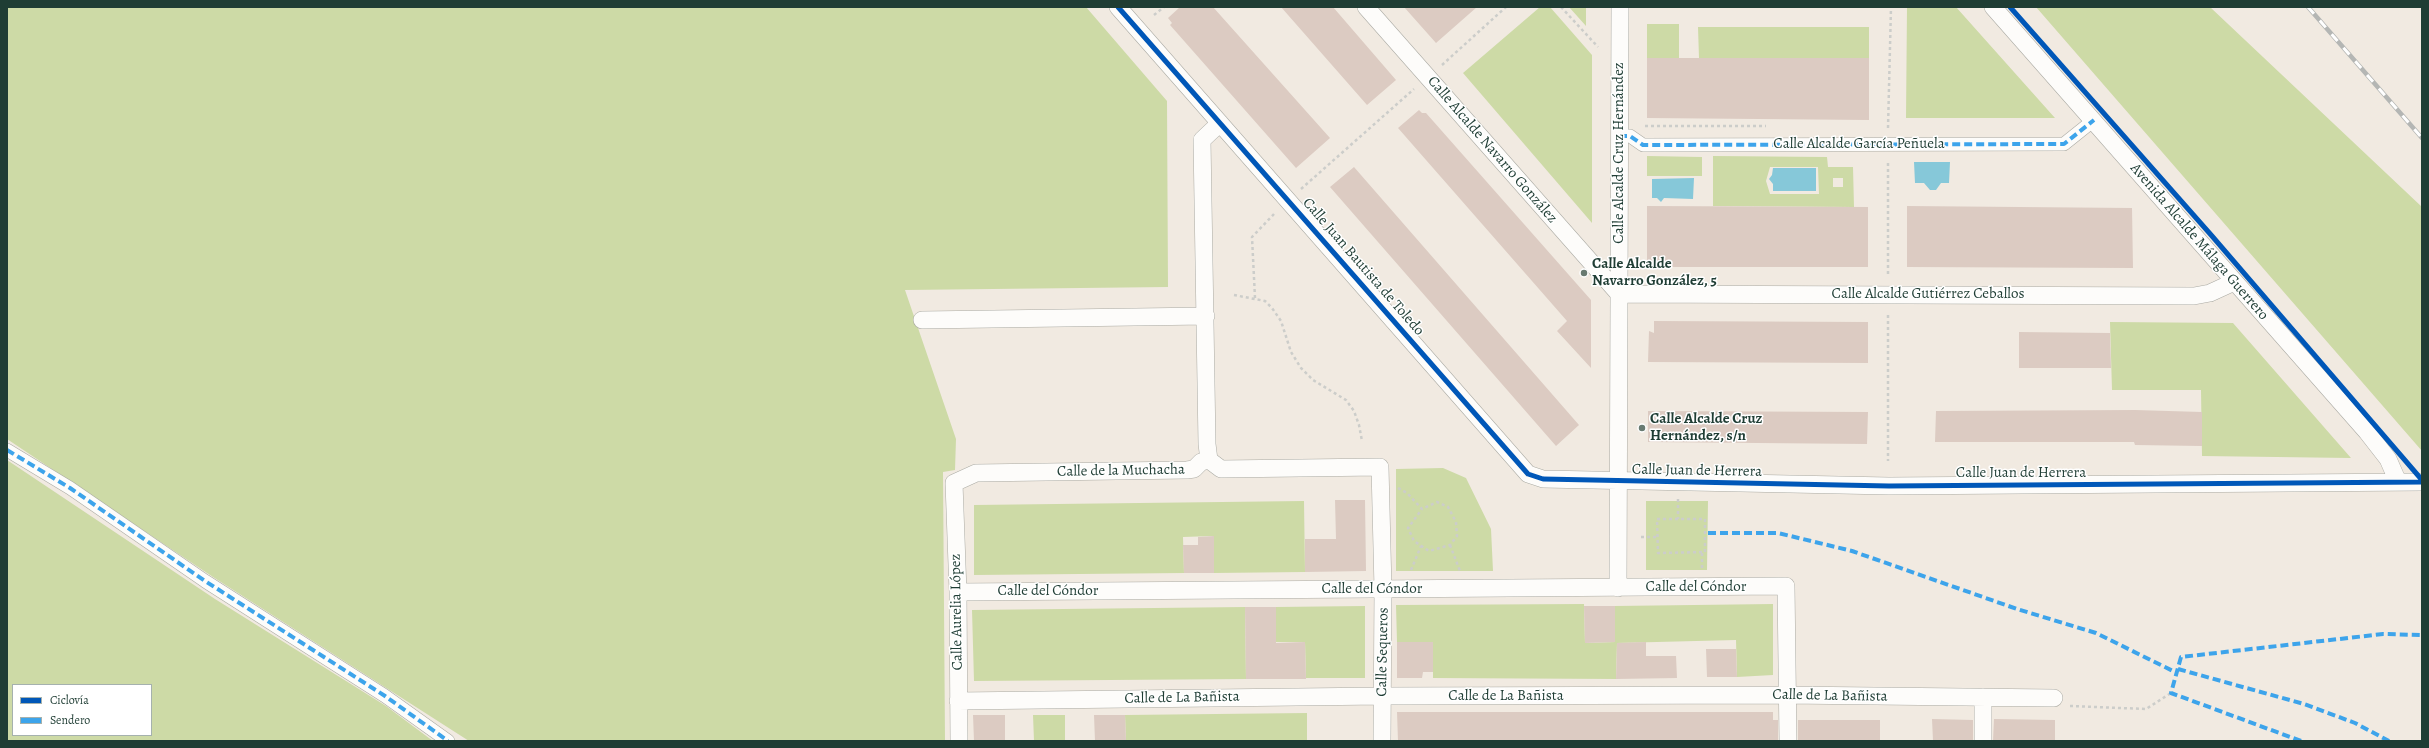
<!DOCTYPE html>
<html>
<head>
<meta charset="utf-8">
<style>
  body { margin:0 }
  #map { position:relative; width:2429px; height:748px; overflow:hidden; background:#f1eae1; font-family:Alegreya,serif }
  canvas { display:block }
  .frame { position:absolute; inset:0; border:8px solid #1f3d34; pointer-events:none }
  .legend { position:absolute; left:12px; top:684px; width:140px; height:52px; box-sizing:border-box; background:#fff; border:1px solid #a5b1ae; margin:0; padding:5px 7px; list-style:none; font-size:12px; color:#1f3d34 }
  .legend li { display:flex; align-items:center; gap:8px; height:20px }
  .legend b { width:20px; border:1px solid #a5b1ae }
</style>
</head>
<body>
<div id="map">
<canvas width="2429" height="748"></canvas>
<div class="frame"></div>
<ul class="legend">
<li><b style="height:5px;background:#0057b8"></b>Ciclovía</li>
<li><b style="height:5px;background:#3da4eb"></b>Sendero</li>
</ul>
</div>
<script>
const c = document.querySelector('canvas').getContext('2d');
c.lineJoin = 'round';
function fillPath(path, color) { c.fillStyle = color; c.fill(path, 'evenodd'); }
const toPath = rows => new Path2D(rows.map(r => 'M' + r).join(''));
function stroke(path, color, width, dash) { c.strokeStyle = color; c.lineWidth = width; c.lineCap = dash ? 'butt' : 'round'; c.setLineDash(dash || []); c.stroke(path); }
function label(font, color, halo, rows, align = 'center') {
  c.font = font + ' Alegreya,serif'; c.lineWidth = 3; c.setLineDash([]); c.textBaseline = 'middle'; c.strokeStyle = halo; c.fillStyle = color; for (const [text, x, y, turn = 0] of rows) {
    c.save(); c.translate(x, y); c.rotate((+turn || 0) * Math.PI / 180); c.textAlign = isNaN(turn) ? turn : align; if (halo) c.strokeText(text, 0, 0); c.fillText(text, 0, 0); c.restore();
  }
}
fillPath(toPath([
  [7,7,1086,7,1167,101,1168,287,905,290,956,439,955,470,943,472,945,741,469,741,213,577,7,439],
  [1540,7,1550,7,1592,55,1592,223,1463,73],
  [1569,7,1586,7,1586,26],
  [1907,7,1956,7,2055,118,1906,118],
  [2036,7,2210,7,2422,207,2422,451],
  [1647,24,1679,24,1679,58,1647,58],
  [1698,27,1869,27,1869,58,1699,58],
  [1647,156,1702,157,1702,176,1647,176],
  [1713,156,1827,157,1828,167,1853,167,1854,207,1713,206],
  [1770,167,1818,167,1819,194,1770,194,1766,181],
  [1833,178,1843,178,1843,187,1833,187],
  [2110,322,2233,323,2351,458,2202,456,2201,390,2112,390],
  [7,460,215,599,386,706,433,741,7,741],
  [13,685,151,685,151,735,13,735],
  [1443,468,1466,478,1491,529,1493,571,1396,571,1396,469],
  [1304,501,1305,572,1214,573,1213,536,1183,537,1184,573,974,575,974,505],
  [1646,501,1708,501,1707,570,1646,570],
  [1584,604,1585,643,1615,642,1615,606,1773,604,1773,675,1737,677,1736,640,1617,643,1616,679,1433,678,1433,643,1397,642,1396,605],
  [1365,606,1365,678,1306,678,1305,642,1276,642,1276,607],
  [1245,607,1246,679,974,681,972,610],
  [1307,713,1307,741,1126,741,1125,715],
  [1033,715,1065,715,1065,741,1034,741]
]), '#cddaa6');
fillPath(toPath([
  [1914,162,1950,162,1949,183,1941,183,1936,190,1930,190,1924,183,1915,183],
  [1773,168,1816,168,1816,191,1773,191,1773,184,1769,179,1772,175],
  [1694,178,1693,199,1664,198,1661,202,1657,198,1652,198,1652,179]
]), '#86c8d9');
fillPath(toPath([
  [1180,7,1213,7,1330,138,1296,168,1170,25,1172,23,1168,18],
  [1281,7,1333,7,1396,80,1367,105],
  [1404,7,1477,7,1436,43],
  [1647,58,1869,58,1869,120,1647,118],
  [1419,110,1422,113,1426,113,1591,300,1591,368,1557,331,1567,321,1398,128],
  [1354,167,1579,425,1556,446,1330,187],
  [1647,206,1868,207,1868,267,1647,267],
  [1907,206,2132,208,2133,268,1907,267],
  [1654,321,1868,322,1868,363,1648,362,1649,331,1654,333],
  [2019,332,2110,333,2111,368,2019,368],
  [2135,410,2202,412,2202,446,2135,445,2134,442,1935,442,1936,411],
  [1648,411,1868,412,1867,444,1648,442],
  [1335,500,1365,500,1366,571,1305,572,1305,539,1336,539],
  [1214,536,1214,573,1184,573,1183,545,1198,545,1198,537],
  [1584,606,1615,606,1615,642,1585,643],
  [1245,607,1276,607,1276,643,1305,642,1306,679,1246,679],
  [1397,642,1433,642,1433,672,1423,672,1422,678,1397,678],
  [1646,642,1646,656,1676,656,1677,678,1616,679,1617,643],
  [1706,649,1736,649,1737,677,1707,677],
  [1397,712,1773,712,1773,720,1778,720,1778,741,1398,741],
  [973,715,1005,715,1005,741,974,741],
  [1094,715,1125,715,1126,740,1095,741],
  [1932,719,1973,720,1973,741,1933,741],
  [1994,719,2055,720,2055,741,1993,741],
  [1798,720,1880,720,1880,741,1798,741]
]), '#dccbc2');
const pedestrian = toPath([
  [1619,136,1630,136,1643,145,2064,144,2094,120],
  [7,450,70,488,205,581,385,696,448,741]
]);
const minor = toPath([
  [1118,7,1528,474,1543,479,1889,486,2422,482],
  [1366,7,1619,294],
  [1993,7,2367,432,2388,459,2398,482],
  [1619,294,2194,296,2210,293,2234,282],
  [922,320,1206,316],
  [1209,460,1207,444,1202,140,1220,123],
  [1618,588,1620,7],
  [958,592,1786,586,1788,741],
  [958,701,1382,696,1786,695,2054,698],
  [959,741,958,592,954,483,976,473,1187,470,1194,469,1201,462,1209,460,1221,469,1380,467,1383,589,1382,741],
  [1983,741,1983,697]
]);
stroke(pedestrian, '#aaaaa3', 14);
stroke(minor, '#aaaaa3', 18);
stroke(toPath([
  [1561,7,1598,47],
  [1154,15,1164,7],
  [1442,65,1506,7],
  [1645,126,1766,126],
  [1888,128,1891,7],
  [1301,189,1414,89],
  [1888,274,1888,161],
  [1234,295,1265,301,1272,308,1281,321,1291,352,1301,368,1313,380,1346,400,1354,411,1359,425,1362,441],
  [1255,298,1252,237,1274,214],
  [1888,315,1888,461],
  [1398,488,1407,493,1422,509,1437,502,1448,507,1456,522,1457,536,1450,545,1429,551,1414,541,1408,528,1422,509],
  [1678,499,1678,519],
  [1657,519,1705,519,1705,552,1658,553,1657,519],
  [1641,537,1658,537],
  [1450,545,1460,571],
  [1702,568,1702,552],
  [1411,570,1421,546],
  [2070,706,2146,709,2171,693]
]), '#cccdca', 2.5, [3, 3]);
stroke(pedestrian, '#fdfcfa', 13);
stroke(minor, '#fdfcfa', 17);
const rail = toPath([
  [2308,7,2422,138]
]);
stroke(rail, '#b4b6b4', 4.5);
stroke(rail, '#fff', 3, [9]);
stroke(toPath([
  [1619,136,1630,136,1643,145,2064,144,2094,120],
  [7,450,70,488,205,581,385,696,448,741],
  [1708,533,1778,533,1852,551,2017,609,2096,633,2177,673],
  [2178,669,2304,704,2355,723,2389,741],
  [2301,741,2171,693,2181,657,2383,634,2422,635]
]), '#3da4eb', 4, [8, 4]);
stroke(toPath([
  [1118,7,1528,474,1543,479,1889,486,2422,482],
  [2010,7,2212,236,2422,480]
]), '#0057b8', 5);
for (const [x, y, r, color] of [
  [1584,273,4,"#687a71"],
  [1642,428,4,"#687a71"]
]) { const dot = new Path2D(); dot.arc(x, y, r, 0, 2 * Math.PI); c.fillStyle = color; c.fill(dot); stroke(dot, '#fff', 1.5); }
label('15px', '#1f3d34', '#fff', [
  ["Calle Alcalde García Peñuela",1859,144],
  ["Calle Alcalde Navarro González",1492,150,49],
  ["Calle Alcalde Cruz Hernández",1619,153,-90],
  ["Avenida Alcalde Málaga Guerrero",2199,242,49],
  ["Calle Juan Bautista de Toledo",1363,267,49],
  ["Calle Alcalde Gutiérrez Ceballos",1928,294],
  ["Calle de la Muchacha",1121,471,-1],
  ["Calle Juan de Herrera",1697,471,1],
  ["Calle Juan de Herrera",2021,473],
  ["Calle del Cóndor",1696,587],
  ["Calle del Cóndor",1372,589],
  ["Calle del Cóndor",1048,591],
  ["Calle Aurelia López",957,612,-91],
  ["Calle Sequeros",1383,652,-89],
  ["Calle de La Bañista",1506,696],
  ["Calle de La Bañista",1830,696,1],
  ["Calle de La Bañista",1182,698,-1]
]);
label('bold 15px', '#1f3d34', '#fff', [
  ["Calle Alcalde",1592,264],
  ["Navarro González, 5",1592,281],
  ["Calle Alcalde Cruz",1650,419],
  ["Hernández, s/n",1650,436]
], 'left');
</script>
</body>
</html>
